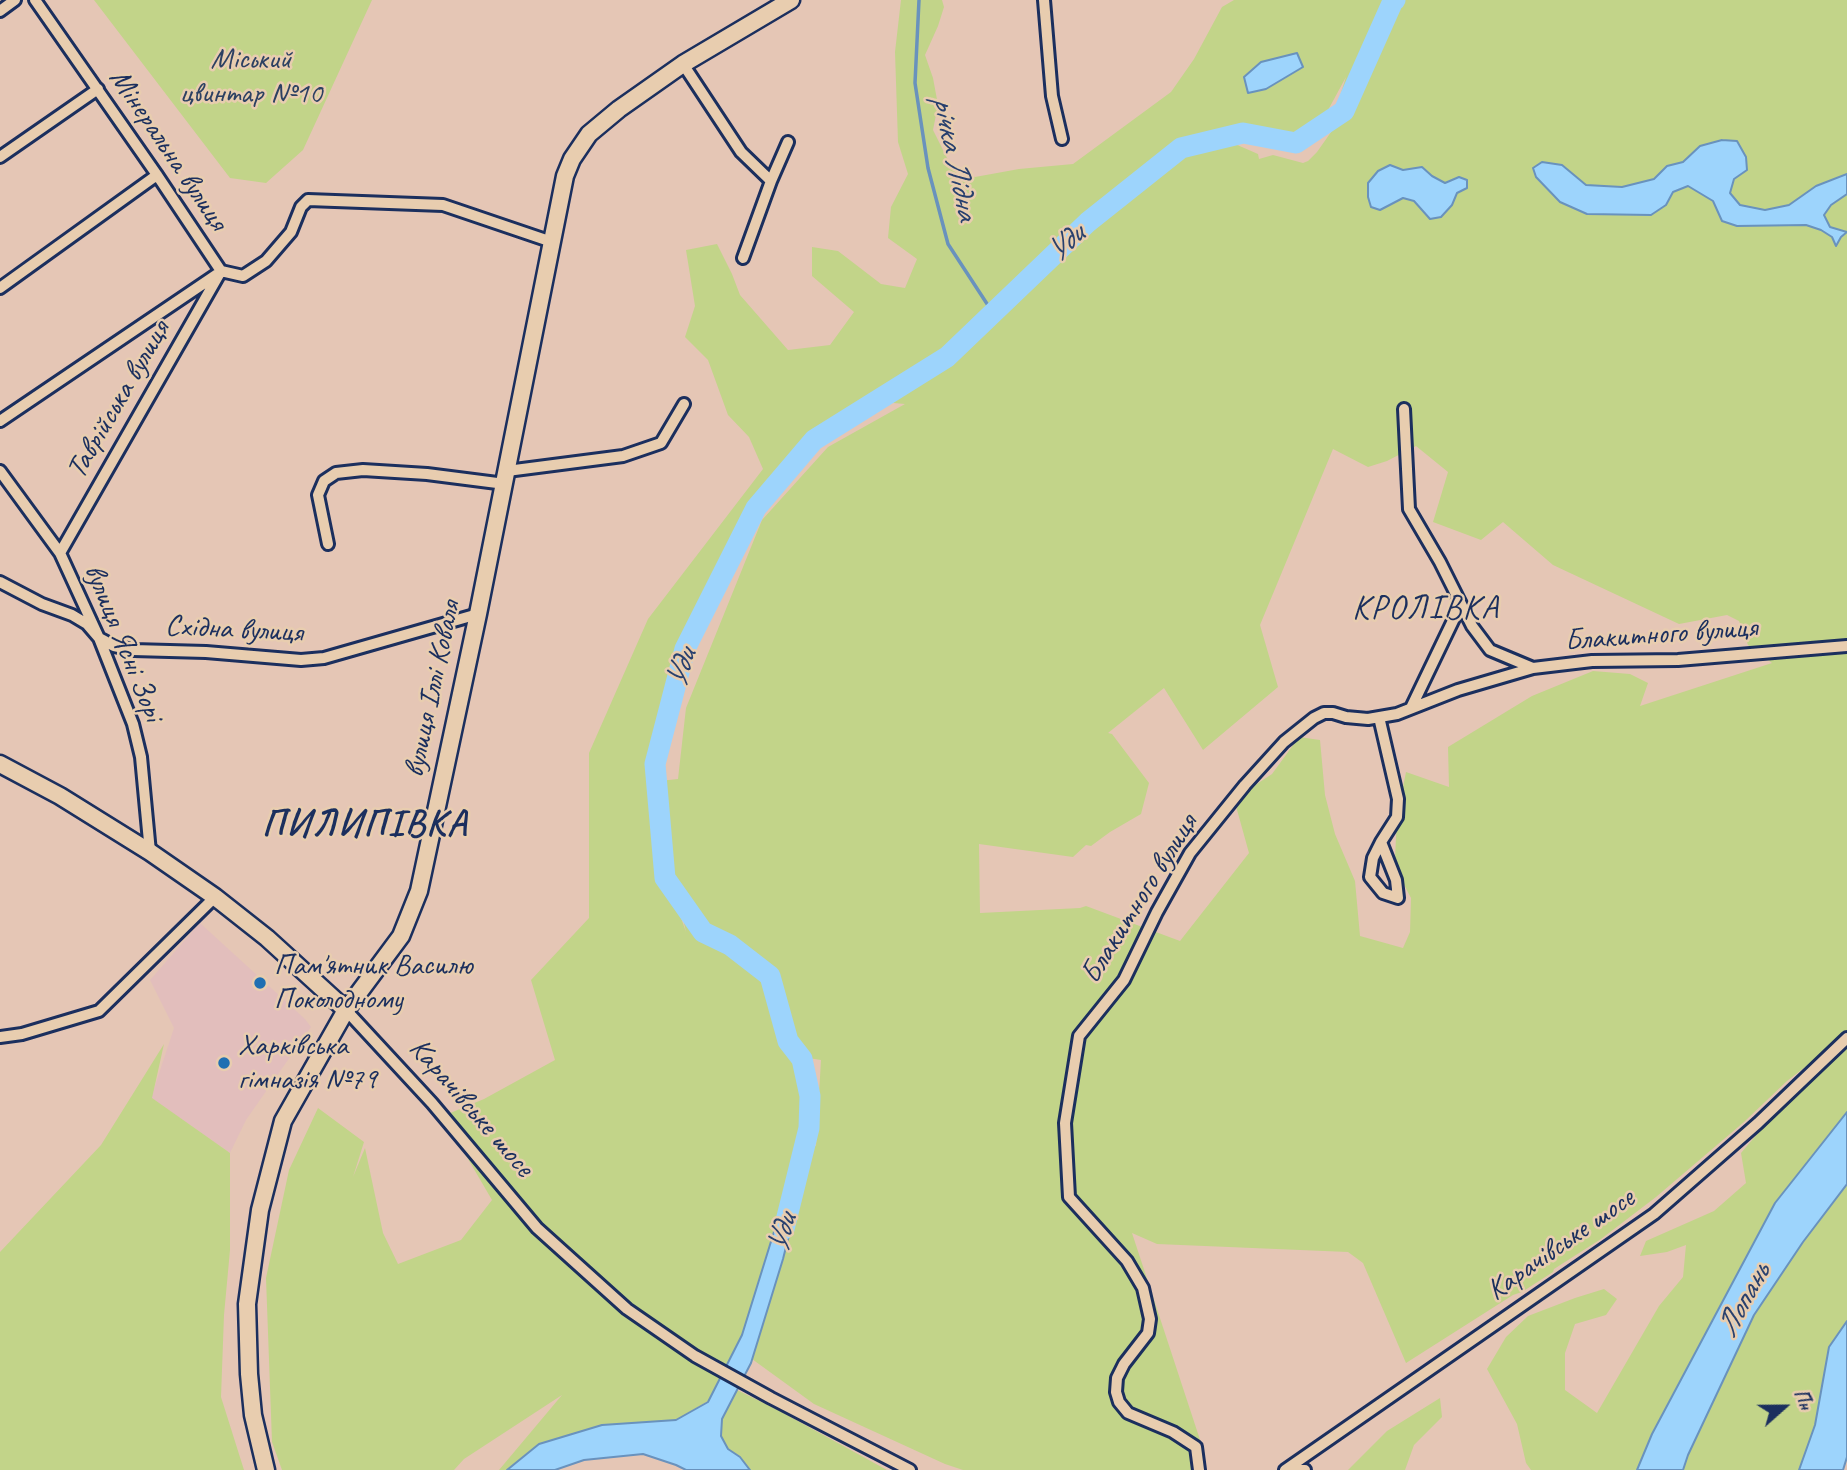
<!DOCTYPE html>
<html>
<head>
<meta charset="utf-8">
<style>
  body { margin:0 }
  #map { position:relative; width:1847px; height:1470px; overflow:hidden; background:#e5c6b5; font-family:Caveat,sans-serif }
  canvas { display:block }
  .north { position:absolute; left:1749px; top:1372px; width:70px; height:70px; -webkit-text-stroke:5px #e8cdaf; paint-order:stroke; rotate:69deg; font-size:19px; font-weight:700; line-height:28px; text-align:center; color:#1b2f5e }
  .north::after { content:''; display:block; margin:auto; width:24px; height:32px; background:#1b2f5e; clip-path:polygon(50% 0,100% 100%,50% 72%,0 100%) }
</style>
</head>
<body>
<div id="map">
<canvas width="1847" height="1470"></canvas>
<div class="north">Пн</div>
</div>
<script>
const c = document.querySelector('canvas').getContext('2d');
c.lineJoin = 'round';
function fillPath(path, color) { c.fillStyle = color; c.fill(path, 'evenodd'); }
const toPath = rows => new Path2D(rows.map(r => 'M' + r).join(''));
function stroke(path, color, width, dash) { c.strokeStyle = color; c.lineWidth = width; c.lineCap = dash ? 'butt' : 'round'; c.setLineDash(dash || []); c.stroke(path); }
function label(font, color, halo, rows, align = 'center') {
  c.font = font + ' Caveat,sans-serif'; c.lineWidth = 5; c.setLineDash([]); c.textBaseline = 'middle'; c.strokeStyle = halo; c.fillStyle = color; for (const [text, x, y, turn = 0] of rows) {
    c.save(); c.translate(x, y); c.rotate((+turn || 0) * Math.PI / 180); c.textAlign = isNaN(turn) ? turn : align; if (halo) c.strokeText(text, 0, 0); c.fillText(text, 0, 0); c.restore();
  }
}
fillPath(toPath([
  [200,923,305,1019,311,1027,246,1120,230,1153,151,1098,174,1028,150,980]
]), '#e2bebc');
fillPath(toPath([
  [94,0,372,0,303,150,266,183,230,178],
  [901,0,942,0,944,7,938,26,925,55,933,78,938,105,933,130,951,166,975,177,1019,169,1073,164,1171,92,1194,59,1222,7,1234,0,1847,0,1847,1035,1787,1081,1744,1122,1656,1197,1601,1239,1554,1269,1553,1272,1522,1292,1513,1295,1406,1363,1363,1263,1348,1252,1157,1244,1132,1233,1205,1455,1199,1470,963,1470,945,1464,814,1404,752,1359,809,1143,816,1146,821,1060,789,1055,795,1069,803,1105,800,1156,742,1335,708,1401,676,1420,602,1425,537,1445,517,1470,499,1470,562,1395,464,1459,454,1470,282,1470,272,1442,266,1278,289,1170,318,1108,364,1142,353,1177,365,1148,383,1233,398,1264,461,1240,492,1200,443,1116,484,1099,555,1060,531,980,589,918,589,753,648,619,763,469,749,437,728,415,708,360,685,337,695,306,686,250,717,244,732,274,740,295,788,350,830,345,854,312,812,276,812,247,838,251,881,284,905,288,917,259,888,238,891,207,908,174,898,142,895,52],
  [1346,77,1339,99,1364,91,1354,105,1336,125,1317,152,1308,161,1303,163,1273,155,1259,159,1258,154,1235,144,1193,152,1178,159,1087,230,953,357,882,402,905,404,828,447,762,520,686,708,678,779,650,782,688,627,738,522,811,430,943,353,1062,241,1171,151,1243,133,1290,137,1327,112],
  [1416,446,1448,472,1433,522,1481,540,1503,522,1553,565,1679,624,1727,615,1739,621,1748,645,1772,663,1640,706,1648,683,1630,674,1593,671,1532,696,1448,747,1449,787,1406,772,1397,817,1395,858,1401,879,1411,898,1410,932,1403,948,1360,936,1355,881,1335,834,1325,795,1320,740,1299,737,1272,774,1234,799,1249,853,1180,941,1086,906,1080,908,980,913,979,844,1073,857,1086,845,1091,846,1110,832,1141,814,1149,783,1112,734,1108,733,1164,688,1203,750,1278,687,1260,625,1333,449,1368,467,1387,461],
  [650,786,674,879,686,932,651,832],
  [738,964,774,974,787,1052,780,1040,770,998,754,969],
  [1847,1039,1847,1112,1652,1434,1637,1470,1531,1470,1526,1463,1517,1424,1487,1369,1506,1337,1528,1316,1575,1298,1604,1289,1617,1299,1606,1315,1575,1324,1565,1353,1565,1390,1597,1413,1659,1306,1683,1277,1686,1245,1667,1252,1640,1256,1646,1241,1714,1211,1746,1183,1741,1153,1803,1080],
  [164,1044,152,1098,230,1153,230,1250,224,1315,221,1397,244,1470,0,1470,0,1252,101,1145],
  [1847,1184,1847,1321,1829,1347,1815,1425,1799,1470,1683,1470,1688,1455,1754,1315,1803,1242],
  [737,1390,776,1409,887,1470,750,1470,740,1457,728,1449,721,1436,722,1419],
  [1440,1398,1442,1417,1414,1445,1405,1470,1348,1470,1387,1431]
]), '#c2d489');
const water = toPath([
  [1297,53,1303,67,1266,89,1248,93,1244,77,1261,62,1297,53],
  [1722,140,1737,141,1746,157,1747,170,1734,179,1730,193,1740,205,1765,210,1789,205,1816,186,1847,174,1847,194,1831,205,1824,215,1830,227,1847,232,1841,237,1836,246,1832,237,1821,230,1806,225,1737,226,1722,221,1713,201,1688,186,1673,192,1666,205,1651,215,1587,214,1560,202,1536,177,1533,168,1542,162,1562,165,1586,185,1622,187,1654,179,1667,166,1683,162,1700,146,1722,140],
  [1390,165,1403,170,1422,167,1432,176,1445,183,1459,177,1467,180,1467,188,1457,193,1452,205,1441,217,1430,219,1414,201,1403,198,1380,210,1371,207,1368,197,1368,183,1378,171,1390,165],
  [1847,1112,1847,1184,1803,1242,1754,1315,1688,1455,1683,1470,1637,1470,1652,1434,1775,1203,1847,1112],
  [798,1199,783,1259,751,1363,722,1419,721,1436,728,1449,740,1457,750,1470,686,1470,676,1465,643,1454,584,1460,555,1470,507,1470,539,1444,602,1425,676,1420,708,1402,742,1335,782,1206,798,1199],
  [1847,1321,1847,1457,1843,1470,1799,1470,1815,1425,1829,1347,1847,1321]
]);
fillPath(water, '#9dd4fc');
stroke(water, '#6992bd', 2);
stroke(toPath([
  [919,0,915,83,928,168,948,244,993,313]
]), '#6992bd', 3.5);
stroke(toPath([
  [784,1229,809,1128,810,1096,802,1059,788,1041,770,976,730,945,703,932,665,878,655,764,685,649,756,508,814,440,947,357,1088,222,1181,148,1243,133,1296,143,1344,111,1393,1,1395,0]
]), '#9dd4fc', 21);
const minor = toPath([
  [35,0,157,175,221,271,243,276,266,261,291,232,301,207,308,200,443,205,552,242],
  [1044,0,1052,96,1062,139],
  [0,11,15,0],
  [683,64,741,152,771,181,743,258],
  [0,157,98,89],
  [771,181,788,142],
  [0,288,157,175],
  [1404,409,1409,509,1440,562,1472,626,1490,650,1533,668],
  [0,421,219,273],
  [0,471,60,553,99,638,133,724,141,757,150,852],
  [507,471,623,456,661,443,684,404],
  [328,544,318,495,324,481,336,473,363,470,427,474,505,484],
  [60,553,221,271],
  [0,582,42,604,72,615,87,624,99,638,114,646,133,650,206,652,301,660,324,658,478,614],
  [1411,708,1461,604],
  [1379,717,1398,799,1397,817,1381,842,1396,880,1398,898,1383,893,1370,877,1373,858,1381,842],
  [346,1010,432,1103,537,1228,627,1309,695,1356,771,1398,910,1470],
  [0,1037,22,1034,99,1011,215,897],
  [1199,1470,1196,1447,1173,1432,1128,1413,1119,1402,1116,1392,1117,1378,1124,1364,1148,1333,1150,1319,1143,1288,1127,1261,1069,1197,1065,1123,1079,1036,1124,980,1157,912,1190,853,1245,785,1284,742,1314,718,1324,713,1333,713,1346,717,1368,719,1397,714,1458,690,1533,668,1592,661,1678,660,1847,646],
  [1285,1470,1654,1214,1758,1123,1847,1038],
  [1293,1470,1305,1470]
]);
const primary = toPath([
  [0,764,60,796,150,852,215,897,267,938,346,1010],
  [266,1470,253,1415,249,1374,247,1304,260,1210,283,1121,346,1010,401,936,419,891,478,614,565,176,572,159,589,134,619,109,683,64,791,0]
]);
stroke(minor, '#1b2f5e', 16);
stroke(primary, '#1b2f5e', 21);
stroke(minor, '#e8cdaf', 10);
stroke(primary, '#e8cdaf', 16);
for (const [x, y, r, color] of [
  [260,983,7,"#1f6fb2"],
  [224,1063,7,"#1f6fb2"]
]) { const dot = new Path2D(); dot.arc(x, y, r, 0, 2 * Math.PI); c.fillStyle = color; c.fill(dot); stroke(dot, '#e8cdaf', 2.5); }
label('30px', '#2c4062', '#e8cdaf', [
  ["Міський",251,60],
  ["цвинтар №10",251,94]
]);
label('30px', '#1b2f5e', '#e8cdaf', [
  ["Мінеральна вулиця",168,150,56],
  ["Таврійська вулиця",119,400,-60],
  ["Східна вулиця",234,630,3],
  ["Блакитного вулиця",1661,635,-4],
  ["вулиця Ясні Зорі",123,643,68],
  ["вулиця Іллі Коваля",433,689,-78],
  ["Блакитного вулиця",1140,899,-58],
  ["Карачівське шосе",471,1108,49],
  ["Карачівське шосе",1561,1245,-35]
]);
label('30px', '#1b2f5e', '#e8cdaf', [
  ["Пам'ятник Василю",274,966],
  ["Поколодному",274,1000],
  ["Харківська",238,1046],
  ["гімназія №79",238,1080]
], 'left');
label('italic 32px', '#28406e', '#e8cdaf', [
  ["річка Лідна",954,158,78],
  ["Уди",1066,244,-43],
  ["Уди",682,669,-73],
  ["Уди",783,1234,-76],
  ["Лопань",1744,1301,-61]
]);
c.letterSpacing = '2px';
label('33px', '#1b2f5e', '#e8cdaf', [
  ["КРОЛІВКА",1426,609]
]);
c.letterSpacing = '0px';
c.letterSpacing = '2px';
label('bold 37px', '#1b2f5e', '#e8cdaf', [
  ["ПИЛИПІВКА",365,825]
]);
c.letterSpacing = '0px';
</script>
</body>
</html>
